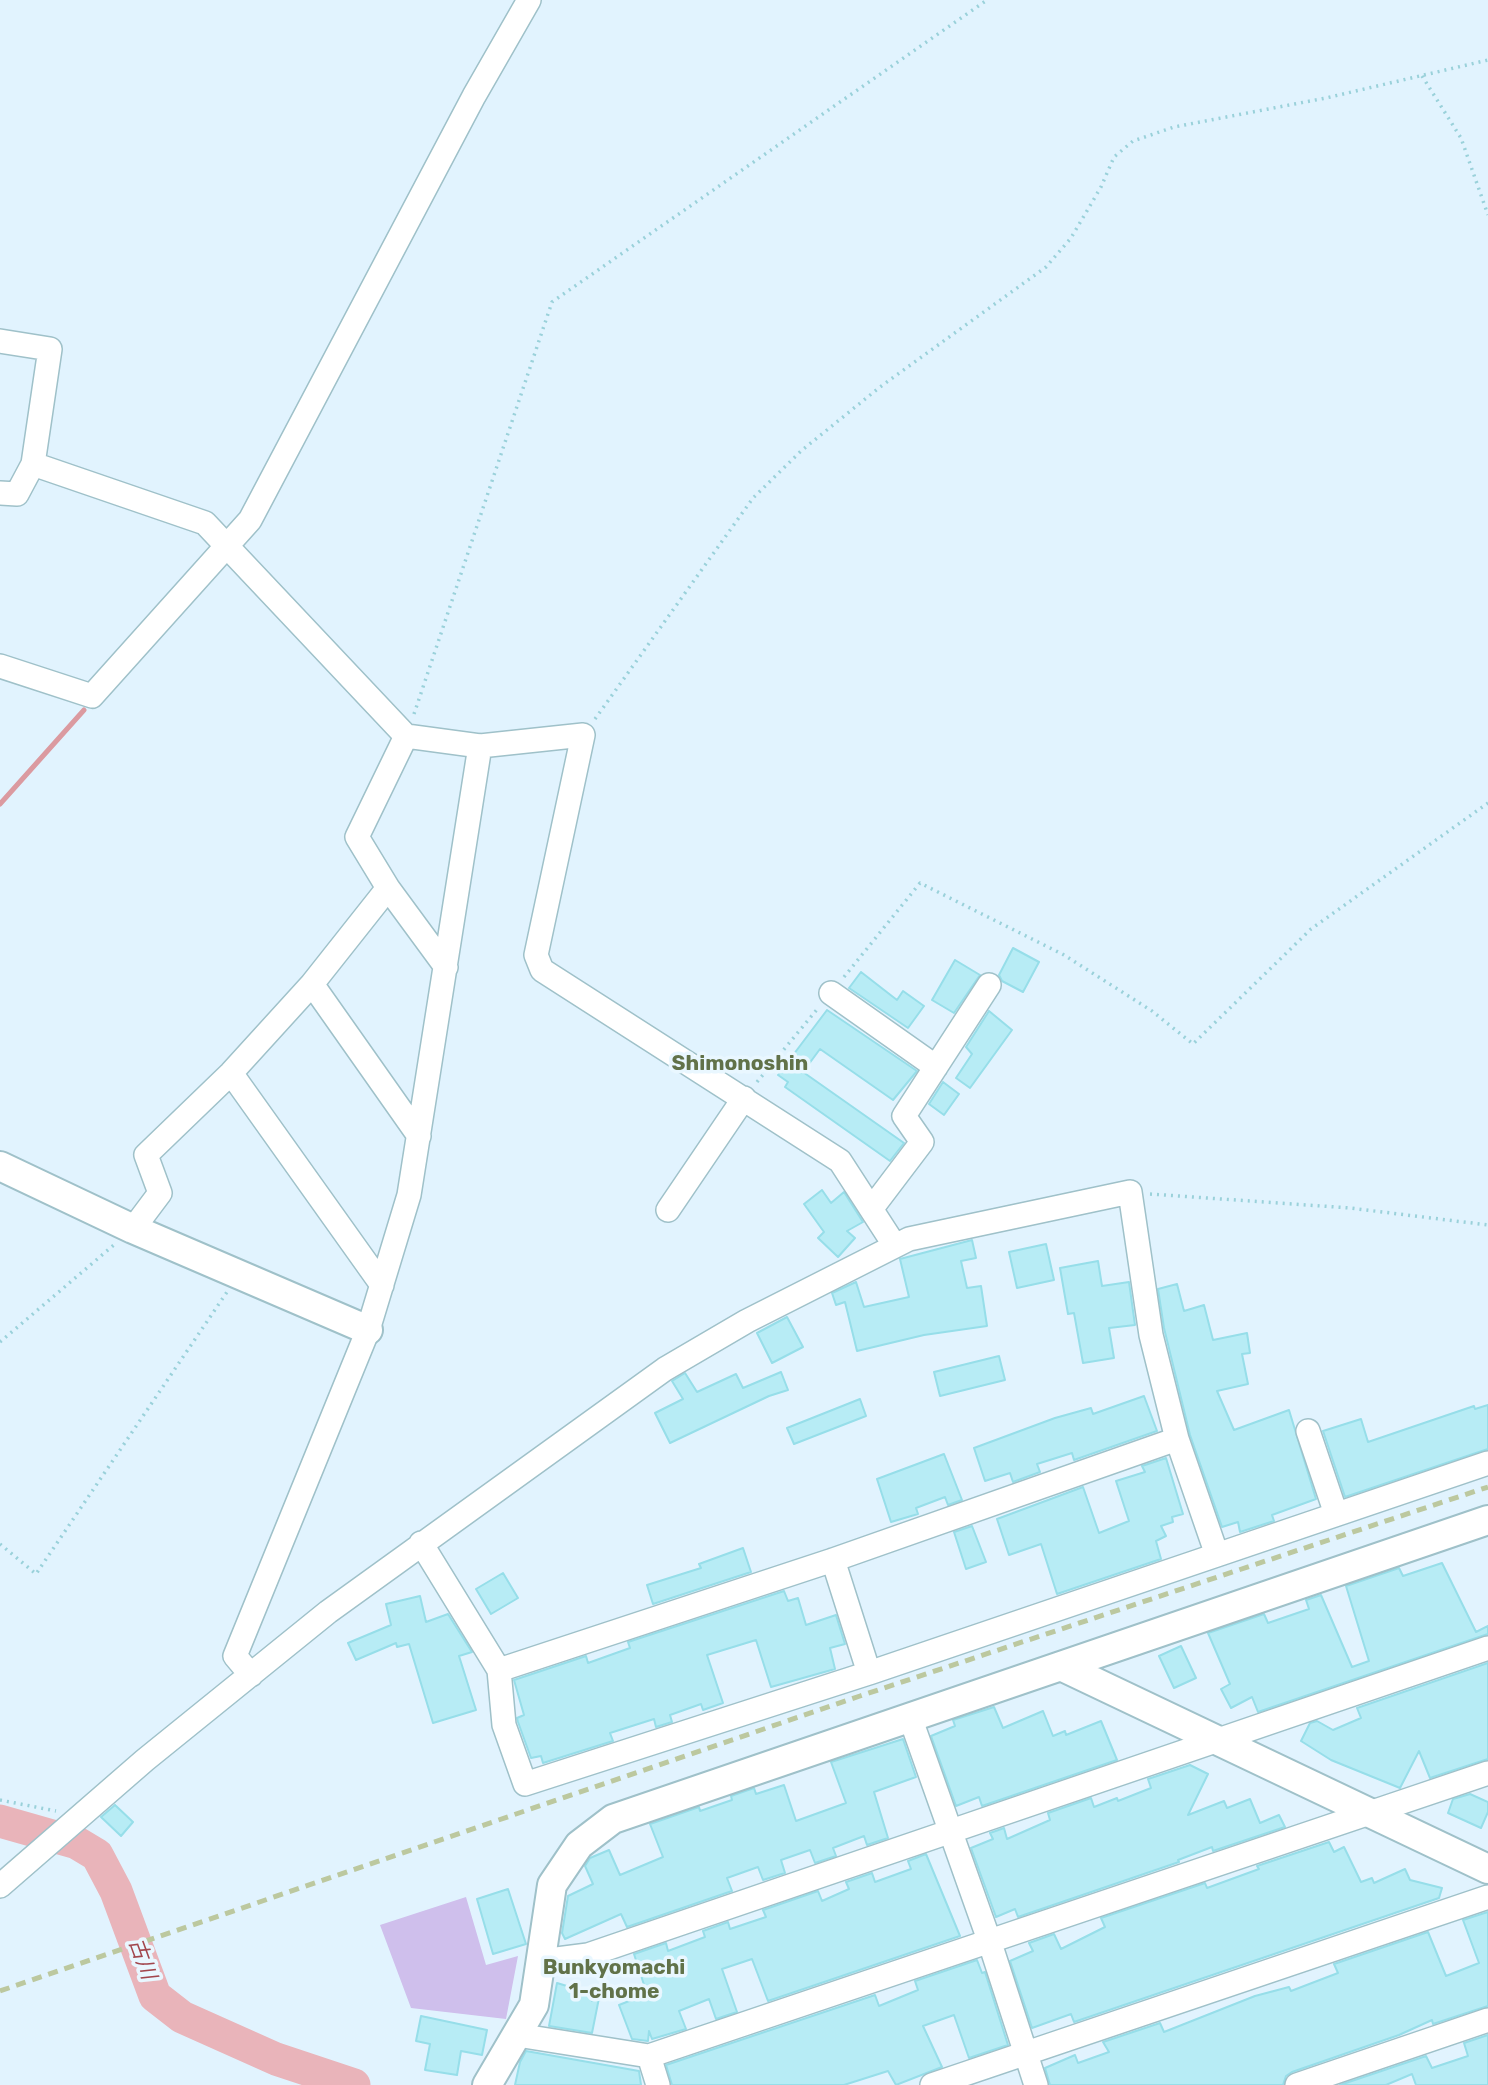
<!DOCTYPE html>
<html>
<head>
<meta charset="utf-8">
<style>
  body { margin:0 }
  canvas { display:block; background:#e1f3fe }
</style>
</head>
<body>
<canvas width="1488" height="2085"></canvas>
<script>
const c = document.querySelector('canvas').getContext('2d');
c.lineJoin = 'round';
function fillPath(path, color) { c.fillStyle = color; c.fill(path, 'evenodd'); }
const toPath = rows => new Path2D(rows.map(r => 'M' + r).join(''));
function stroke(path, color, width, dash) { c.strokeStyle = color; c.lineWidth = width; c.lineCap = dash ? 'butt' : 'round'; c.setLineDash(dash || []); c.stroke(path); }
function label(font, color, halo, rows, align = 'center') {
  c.font = font + ' Rubik,"Noto Sans JP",sans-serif'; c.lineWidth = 7; c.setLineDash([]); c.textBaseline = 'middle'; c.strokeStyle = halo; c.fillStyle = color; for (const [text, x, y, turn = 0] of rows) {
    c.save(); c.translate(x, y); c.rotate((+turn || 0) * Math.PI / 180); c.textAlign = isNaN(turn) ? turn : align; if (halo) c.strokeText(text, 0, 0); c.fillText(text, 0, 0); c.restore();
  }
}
fillPath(toPath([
  [466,1897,486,1965,518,1956,506,2019,411,2008,380,1925]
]), '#cfbfec');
stroke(toPath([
  [0,804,84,710]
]), '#db9aa0', 5);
stroke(toPath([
  [0,1821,77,1843,97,1855,116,1891,155,1996,182,2017,276,2059,354,2085]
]), '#e9b4ba', 33);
const building = toPath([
  [1013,948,1039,962,1023,992,1002,981,999,975,1013,948],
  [955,960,980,975,954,1013,932,1000,955,960],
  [861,972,897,1000,903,991,924,1006,908,1028,849,988,861,972],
  [827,1010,917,1071,893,1100,820,1049,803,1072,904,1143,890,1161,785,1087,788,1082,778,1075,827,1010],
  [989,1011,1012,1030,970,1088,956,1078,972,1054,966,1047,989,1011],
  [943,1082,959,1094,944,1115,929,1104,943,1082],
  [822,1190,831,1203,844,1192,863,1222,847,1231,855,1238,838,1257,818,1238,824,1232,804,1204,822,1190],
  [972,1240,976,1258,961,1261,967,1288,981,1286,987,1326,924,1335,857,1351,845,1302,836,1305,832,1293,856,1282,864,1307,909,1297,900,1259,972,1240],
  [1046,1244,1054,1280,1017,1288,1009,1252,1046,1244],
  [1098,1261,1102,1286,1129,1282,1135,1325,1109,1328,1114,1358,1083,1363,1074,1313,1068,1314,1060,1268,1098,1261],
  [1177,1284,1184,1311,1204,1305,1213,1340,1247,1333,1250,1353,1242,1354,1248,1384,1217,1391,1234,1430,1289,1410,1316,1499,1272,1515,1274,1521,1240,1532,1238,1522,1222,1527,1190,1435,1164,1328,1158,1289,1177,1284],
  [787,1317,803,1347,772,1363,757,1333,787,1317],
  [999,1356,1005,1380,940,1396,934,1372,999,1356],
  [781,1372,788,1390,769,1396,670,1443,655,1413,683,1399,672,1381,685,1373,697,1392,736,1374,743,1388,781,1372],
  [1144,1396,1157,1431,1074,1460,1072,1453,1037,1464,1040,1472,1013,1482,1010,1473,985,1481,974,1448,1055,1418,1091,1408,1093,1414,1144,1396],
  [860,1399,866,1416,794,1444,787,1428,860,1399],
  [1488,1405,1488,1449,1345,1497,1323,1431,1361,1419,1368,1442,1474,1406,1475,1409,1488,1405],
  [944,1454,962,1500,948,1505,945,1497,916,1508,918,1514,891,1522,877,1479,944,1454],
  [1166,1458,1183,1514,1172,1517,1173,1522,1161,1526,1166,1536,1156,1541,1161,1559,1057,1594,1041,1544,1009,1555,997,1519,1083,1487,1099,1533,1129,1521,1116,1481,1145,1472,1142,1466,1166,1458],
  [972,1526,986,1562,966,1569,954,1532,972,1526],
  [743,1548,751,1572,653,1604,647,1585,701,1568,699,1564,743,1548],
  [1442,1563,1476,1632,1488,1626,1488,1634,1258,1712,1252,1697,1231,1708,1221,1689,1230,1684,1208,1633,1264,1614,1268,1623,1309,1609,1306,1600,1321,1595,1352,1667,1369,1661,1346,1586,1399,1568,1403,1576,1442,1563],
  [503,1573,518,1598,491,1614,476,1589,503,1573],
  [784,1591,788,1601,798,1598,806,1625,836,1615,845,1644,830,1648,835,1669,771,1687,756,1640,707,1655,723,1703,703,1710,701,1704,670,1715,672,1722,656,1727,654,1719,610,1733,613,1741,543,1763,541,1756,531,1758,518,1722,517,1718,524,1715,514,1680,586,1656,588,1663,630,1648,628,1642,784,1591],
  [420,1596,426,1622,448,1614,472,1652,459,1656,476,1710,433,1723,409,1644,397,1647,396,1643,356,1660,348,1643,391,1625,386,1604,420,1596],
  [1181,1646,1196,1678,1174,1688,1159,1656,1181,1646],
  [1488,1663,1488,1759,1430,1778,1419,1751,1400,1788,1331,1760,1301,1741,1310,1723,1317,1721,1333,1730,1361,1718,1357,1708,1488,1663],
  [994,1707,1003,1728,1043,1711,1053,1736,1065,1731,1066,1735,1101,1721,1117,1760,982,1806,979,1797,956,1806,931,1736,955,1726,953,1720,994,1707],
  [903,1739,916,1777,874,1792,888,1838,867,1845,864,1836,833,1848,836,1856,815,1863,810,1850,781,1860,785,1873,763,1880,758,1867,727,1878,732,1891,627,1927,621,1914,565,1939,562,1933,568,1896,593,1884,585,1866,590,1858,609,1850,620,1875,663,1857,650,1824,699,1807,700,1811,732,1800,731,1796,754,1788,756,1794,784,1785,796,1821,846,1803,831,1762,903,1739],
  [1190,1765,1208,1774,1188,1815,1224,1801,1227,1808,1250,1799,1260,1823,1279,1815,1285,1827,1213,1851,1212,1847,1178,1860,1179,1862,1018,1917,1015,1909,996,1917,971,1848,993,1839,990,1833,1004,1828,1007,1839,1050,1820,1048,1813,1091,1798,1094,1807,1117,1798,1118,1801,1151,1788,1148,1779,1190,1765],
  [1470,1794,1488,1802,1488,1812,1481,1828,1448,1813,1453,1799,1470,1794],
  [115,1805,133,1822,121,1836,101,1817,115,1805],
  [1329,1842,1334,1852,1344,1847,1361,1882,1372,1878,1374,1883,1405,1869,1410,1880,1442,1888,1439,1898,1074,2022,1071,2014,1032,2028,1010,1961,1033,1951,1029,1943,1054,1934,1061,1949,1105,1927,1101,1918,1205,1883,1207,1888,1259,1869,1257,1866,1329,1842],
  [926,1854,960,1936,768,2001,752,1959,722,1969,737,2012,716,2019,709,1999,679,2011,686,2029,652,2039,649,2031,648,2041,632,2039,619,2005,647,1994,634,1954,666,1943,668,1951,705,1937,703,1931,728,1922,730,1929,766,1917,763,1910,818,1891,822,1901,849,1889,846,1882,872,1873,875,1882,911,1869,908,1861,926,1854],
  [508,1889,526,1944,493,1954,477,1899,508,1889],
  [1488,1912,1488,2006,1433,2024,1432,2020,1399,2035,1292,2072,1286,2076,1283,2085,1050,2085,1045,2068,1075,2055,1078,2063,1109,2052,1103,2042,1160,2023,1164,2032,1255,1996,1289,1987,1291,1991,1338,1973,1334,1964,1428,1932,1446,1976,1479,1963,1463,1920,1488,1912],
  [977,1960,982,1973,985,1972,1008,2045,969,2058,954,2015,923,2026,942,2067,896,2085,888,2071,844,2085,672,2085,666,2065,875,1995,879,2006,918,1990,915,1981,977,1960],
  [557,1983,590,1993,592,2001,599,1998,592,2033,549,2026,557,1983],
  [421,2016,487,2030,482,2055,461,2051,457,2075,425,2070,430,2044,416,2041,421,2016],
  [1488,2035,1488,2085,1416,2085,1412,2074,1386,2085,1340,2085,1426,2056,1432,2068,1468,2056,1464,2043,1488,2035],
  [526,2051,639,2071,641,2085,515,2085,520,2062,526,2051]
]);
fillPath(building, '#b7ecf5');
stroke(building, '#96dee9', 2);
const minor = toPath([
  [0,341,50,349,33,464],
  [0,493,17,494,33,464,205,523,406,736],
  [0,666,92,696,250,520,474,96,529,0],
  [388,888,446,967],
  [312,984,419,1136],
  [831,993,936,1067],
  [231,1073,382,1285],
  [872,1208,922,1142,904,1116,989,985],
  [668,1210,744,1098],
  [133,1229,160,1193,146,1155,231,1073,312,984,388,888,357,837,406,736,480,746,583,735,536,955,542,970,840,1161,895,1246],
  [1308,1431,1336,1514],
  [421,1543,499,1670,504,1725,525,1784,869,1673,833,1560],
  [499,1670,833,1560,1177,1439],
  [869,1673,1488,1463],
  [251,1675,235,1656,368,1330,409,1195,480,746],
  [910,1717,989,1940,1036,2085],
  [0,1886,145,1760,328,1612,665,1369,747,1321,909,1239,1130,1192,1151,1335,1177,1439,1217,1555],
  [541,1961,588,1955,1488,1648],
  [517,2035,649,2056,1488,1773],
  [649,2056,658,2085],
  [932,2085,1488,1897],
  [1297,2085,1488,2020]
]);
const tertiary = toPath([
  [0,1166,133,1229,368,1330],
  [1061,1666,1488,1869],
  [487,2085,534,2005,552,1885,579,1845,613,1819,1488,1520]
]);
stroke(minor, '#9fc1c9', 26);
stroke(tertiary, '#9fc1c9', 32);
stroke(toPath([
  [1422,76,1461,138,1488,215],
  [414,714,552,302,987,0],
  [595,719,753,498,801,451,880,387,1046,267,1071,238,1101,187,1114,157,1133,141,1174,127,1326,98,1488,60],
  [844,977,920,883,1064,955,1152,1011,1193,1044,1311,929,1488,803],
  [757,1082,819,1007],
  [1150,1194,1350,1208,1488,1225],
  [0,1342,115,1244],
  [0,1544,36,1574,227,1292],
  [0,1800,56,1811]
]), '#9ad1da', 3.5, [2, 5]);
stroke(minor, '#fff', 23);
stroke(tertiary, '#fff', 28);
stroke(toPath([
  [0,1991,860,1696,1488,1487]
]), '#bcc89f', 5, [10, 7]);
label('bold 21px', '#617249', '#e9f7ff', [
  ["Shimonoshin",740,1064],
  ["Bunkyomachi",614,1968],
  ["1-chome",614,1992]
]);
label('italic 21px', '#a2464d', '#e9f7ff', [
  ["古川",142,1959,70]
]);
</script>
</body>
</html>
